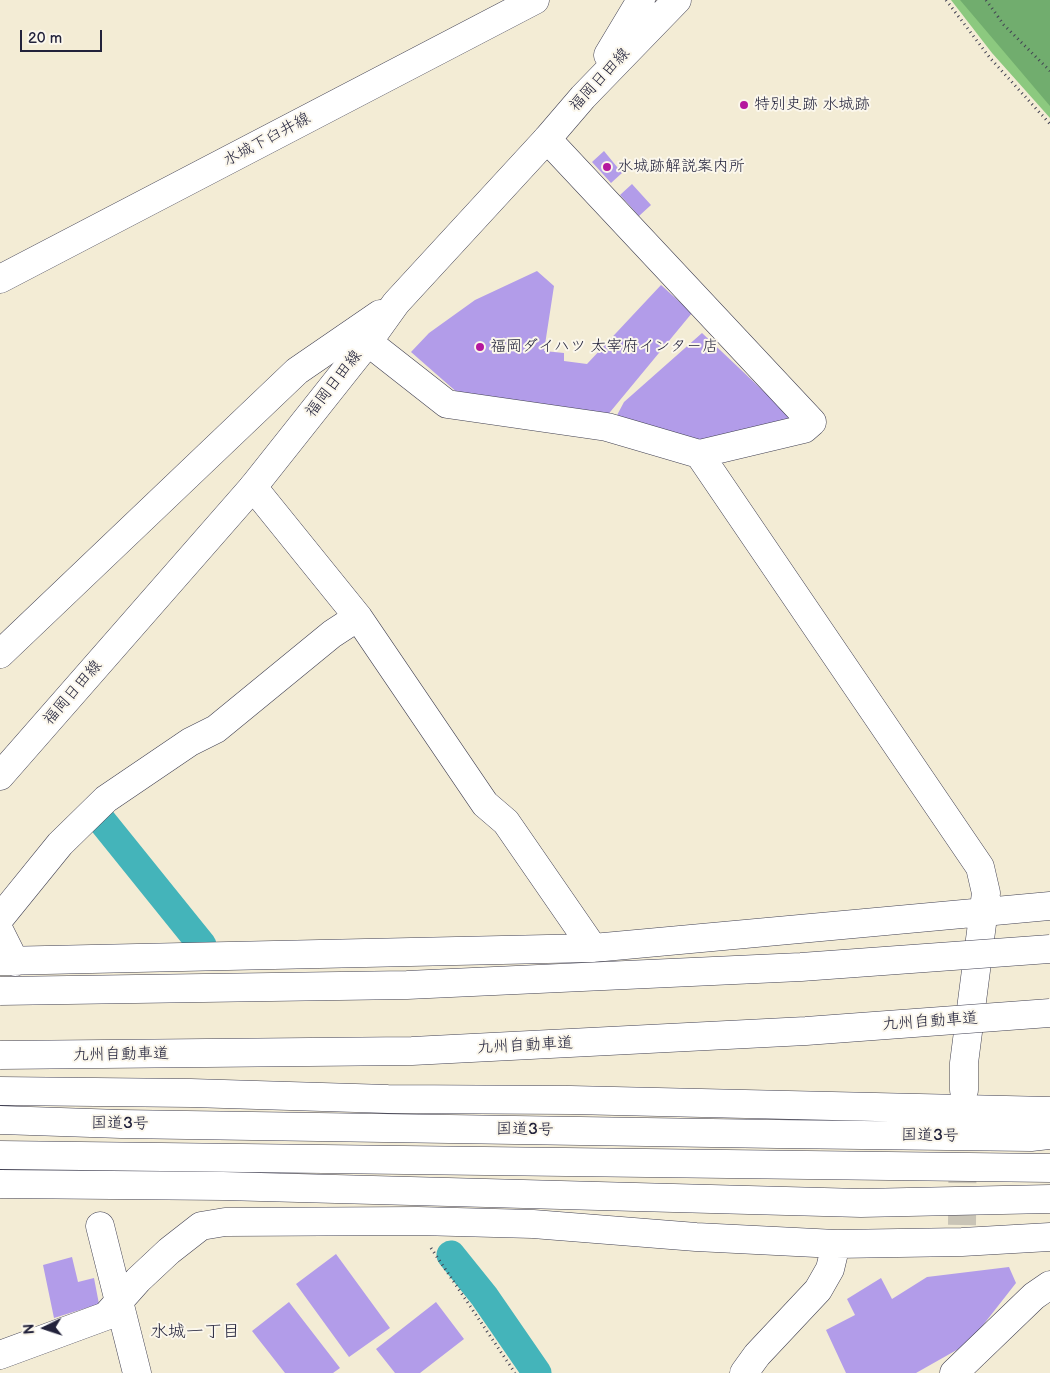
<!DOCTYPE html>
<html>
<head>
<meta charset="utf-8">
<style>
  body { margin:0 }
  #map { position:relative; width:1050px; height:1373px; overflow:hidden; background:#f3ecd5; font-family:"Balsamiq Sans",sans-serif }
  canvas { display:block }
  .north { position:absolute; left:20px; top:1303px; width:50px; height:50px; -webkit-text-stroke:4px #fbf7ec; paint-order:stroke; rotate:266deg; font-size:14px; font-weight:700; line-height:20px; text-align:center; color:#22223b }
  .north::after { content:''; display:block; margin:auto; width:18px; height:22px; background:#22223b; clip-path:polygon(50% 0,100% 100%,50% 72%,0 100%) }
  .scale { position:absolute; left:20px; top:30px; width:82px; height:22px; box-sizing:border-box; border:2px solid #22223b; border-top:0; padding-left:6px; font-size:15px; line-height:18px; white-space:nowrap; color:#22223b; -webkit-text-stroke:4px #fbf7ec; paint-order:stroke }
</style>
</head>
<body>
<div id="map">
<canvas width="1050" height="1373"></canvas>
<div class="north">N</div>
<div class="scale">20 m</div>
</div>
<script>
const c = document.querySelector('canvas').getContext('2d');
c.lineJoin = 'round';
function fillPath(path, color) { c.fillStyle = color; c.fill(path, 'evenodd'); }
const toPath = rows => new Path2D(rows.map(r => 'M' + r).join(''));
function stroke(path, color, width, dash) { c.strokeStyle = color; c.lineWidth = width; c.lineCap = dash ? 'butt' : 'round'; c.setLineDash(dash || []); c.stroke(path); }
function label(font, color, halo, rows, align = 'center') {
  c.font = font + ' "Balsamiq Sans","Klee One",sans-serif'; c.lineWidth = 4; c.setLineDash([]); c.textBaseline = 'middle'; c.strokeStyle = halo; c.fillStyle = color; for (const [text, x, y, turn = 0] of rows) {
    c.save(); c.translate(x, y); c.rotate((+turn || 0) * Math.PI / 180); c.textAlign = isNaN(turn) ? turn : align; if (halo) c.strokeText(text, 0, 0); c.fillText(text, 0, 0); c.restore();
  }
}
fillPath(toPath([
  [951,0,1050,0,1050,118,992,53]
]), '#8cc97f');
fillPath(toPath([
  [960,0,1050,0,1050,106]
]), '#71ad6e');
stroke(toPath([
  [98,816,202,945],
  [451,1255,484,1296,537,1373]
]), '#44b4ba', 29);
fillPath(toPath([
  [604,151,622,173,611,183,592,162],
  [632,184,651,205,639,216,620,195],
  [537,271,554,286,544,351,564,353,564,361,587,364,661,285,692,313,606,417,459,394,411,352,429,333,475,300],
  [702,333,792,418,708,443,615,419,624,402],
  [336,1254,390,1328,349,1357,296,1284],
  [72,1257,78,1282,94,1278,99,1304,54,1318,43,1265],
  [1009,1267,1016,1283,969,1343,916,1373,846,1373,826,1330,855,1315,847,1299,881,1278,892,1299,927,1277],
  [289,1302,340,1368,333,1373,285,1373,252,1331],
  [436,1302,464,1339,420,1373,395,1373,376,1349]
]), '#b29ce9');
stroke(toPath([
  [962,1225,963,1114]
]), '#c9c4b6', 28, [28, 14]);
const minor = toPath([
  [547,139,812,422,804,429,699,454],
  [368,342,447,404,607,427,699,454,980,867,986,893,964,1063,964,1090],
  [253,487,358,617,485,804,506,822,593,948],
  [0,654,297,371,380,314],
  [0,918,60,844,106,799,190,742,216,729,332,634,358,617],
  [0,932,15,962],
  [0,961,593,948,1050,906],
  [100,1226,137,1373],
  [0,1355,106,1316,138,1280,169,1251,201,1226,225,1222,418,1221,533,1224,696,1237,836,1244,962,1242,1050,1237],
  [744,1373,757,1355,818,1290,830,1269,836,1244],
  [954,1373,1034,1296,1050,1285]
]);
const major = toPath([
  [608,55,641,0],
  [0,279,535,0],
  [0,776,253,487,368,342,396,303,547,139,583,97,677,0]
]);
const highway = toPath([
  [0,1091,191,1093,388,1099,571,1100,1050,1111],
  [0,1120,121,1124,777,1134,1031,1137,1050,1135],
  [0,1155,1050,1168],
  [0,1184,223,1186,861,1203,1050,1199]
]);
stroke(minor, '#414052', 29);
stroke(major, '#414052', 29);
stroke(highway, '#414052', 29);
stroke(toPath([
  [946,0,990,58,1050,124],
  [986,0,1004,25,1050,71],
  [431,1248,515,1373]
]), '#414052', 3, [1, 4]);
stroke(minor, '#fff', 28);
stroke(major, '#fff', 28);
stroke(highway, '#fff', 28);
const highwayBridge = toPath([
  [0,991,407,985,801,967,1050,949],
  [0,1055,412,1051,806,1031,1050,1013]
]);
stroke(highwayBridge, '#414052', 29, []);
stroke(highwayBridge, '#fff', 28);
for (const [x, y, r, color] of [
  [744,105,5,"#b5179e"],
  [607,167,5,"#b5179e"],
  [480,347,5,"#b5179e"]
]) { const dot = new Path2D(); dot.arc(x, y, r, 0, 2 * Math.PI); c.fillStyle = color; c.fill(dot); stroke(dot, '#fbf7ec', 2); }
label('16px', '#22223b', '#fbf7ec', [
  ["福岡日田線",600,80,-47],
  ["水城下臼井線",267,140,-28],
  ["福岡日田線",334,384,-52],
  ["福岡日田線",73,693,-49],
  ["九州自動車道",930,1022,-4],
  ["九州自動車道",525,1046,-3],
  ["九州自動車道",121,1055,-1],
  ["国道3号",120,1124,1],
  ["国道3号",525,1130,1],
  ["国道3号",930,1136,1]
]);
label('16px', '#22223b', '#fbf7ec', [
  ["特別史跡 水城跡",754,105],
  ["水城跡解説案内所",617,167],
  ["福岡ダイハツ 太宰府インタ－店",490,347]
], 'left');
label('18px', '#22223b', '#fbf7ec', [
  ["水城一丁目",195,1332]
]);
</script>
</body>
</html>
